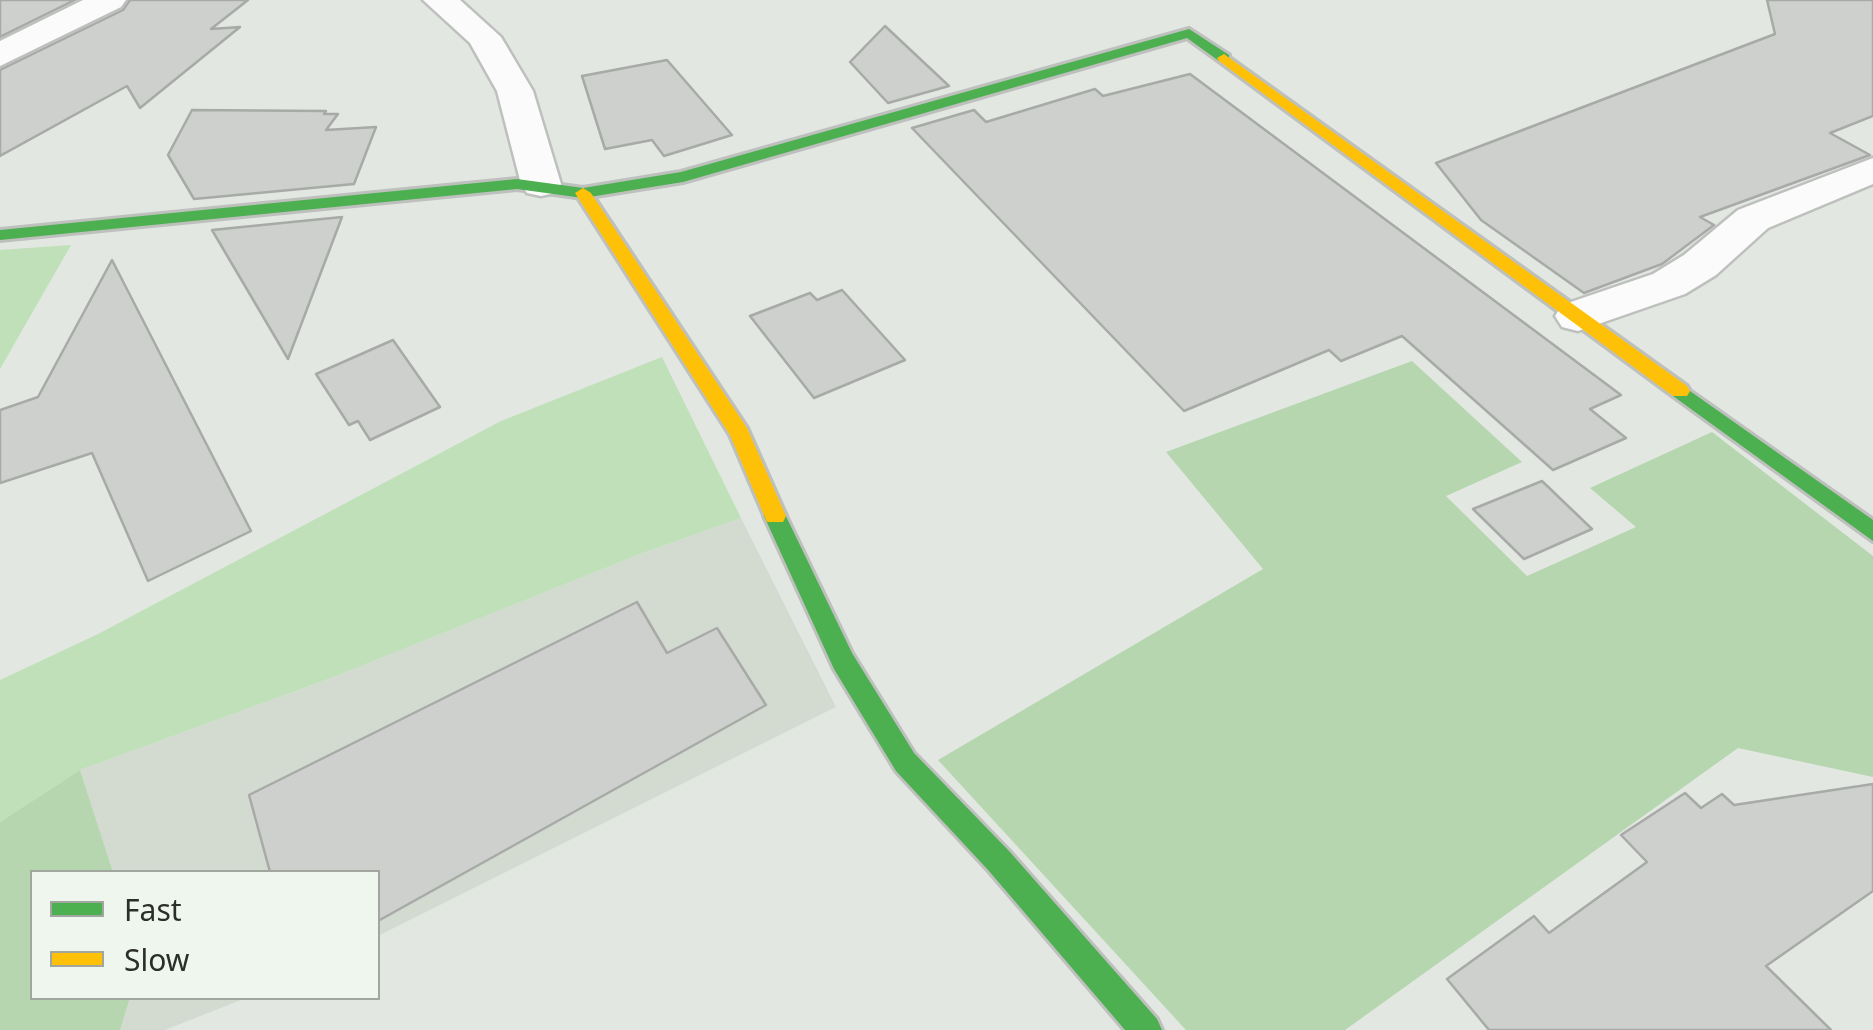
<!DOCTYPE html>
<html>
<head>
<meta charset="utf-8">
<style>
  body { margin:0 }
  #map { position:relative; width:1873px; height:1030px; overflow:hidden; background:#e3e7e2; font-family:"Noto Sans",sans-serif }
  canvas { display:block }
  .legend { position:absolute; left:30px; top:870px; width:350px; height:130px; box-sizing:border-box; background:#eff6ed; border:2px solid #a1a69f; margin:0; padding:12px 18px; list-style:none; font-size:30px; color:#2c2e2b }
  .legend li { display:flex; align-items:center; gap:20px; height:50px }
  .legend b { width:50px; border:2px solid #a1a69f }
</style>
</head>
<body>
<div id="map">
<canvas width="1873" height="1030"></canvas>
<ul class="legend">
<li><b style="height:12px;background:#4caf50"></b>Fast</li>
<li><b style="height:12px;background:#ffc107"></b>Slow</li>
</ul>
</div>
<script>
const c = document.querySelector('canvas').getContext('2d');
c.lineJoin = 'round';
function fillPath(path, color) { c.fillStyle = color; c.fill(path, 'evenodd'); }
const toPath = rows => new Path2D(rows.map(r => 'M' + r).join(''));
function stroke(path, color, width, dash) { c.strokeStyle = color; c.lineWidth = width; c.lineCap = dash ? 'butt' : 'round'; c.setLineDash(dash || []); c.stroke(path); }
fillPath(toPath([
  [741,518,836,707,378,936,378,872,113,872,80,770,331,678,640,554],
  [130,998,246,998,165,1030,120,1030]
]), '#d3dbd1');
fillPath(toPath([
  [71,245,0,369,0,250],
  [662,357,741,518,640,554,331,678,80,770,0,822,0,680,98,634,501,421]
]), '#bfe0b8');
fillPath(toPath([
  [1412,361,1522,462,1446,496,1527,576,1636,527,1590,488,1712,432,1873,556,1873,777,1738,748,1345,1030,1186,1030,938,760,1263,569,1166,452],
  [80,770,113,872,32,872,32,998,130,998,120,1030,0,1030,0,822]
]), '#b5d6ae');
const building = toPath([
  [0,0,75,0,0,37,0,0],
  [130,0,248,0,211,29,240,27,140,108,127,86,0,156,0,70,123,10,130,0],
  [1767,0,1873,0,1873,116,1830,133,1870,155,1700,217,1714,225,1662,264,1584,293,1481,220,1436,163,1775,34,1767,0],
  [885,26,949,86,888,103,850,62,885,26],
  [667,60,732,135,664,156,652,140,605,149,582,76,667,60],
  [1190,74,1621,395,1590,409,1626,438,1553,470,1402,336,1341,361,1329,350,1184,411,912,128,974,110,986,122,1095,89,1103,96,1190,74],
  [192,110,326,111,324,114,338,114,326,130,376,127,354,184,194,199,168,155,192,110],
  [342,217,288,359,212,230,342,217],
  [112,260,251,531,148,581,92,453,0,483,0,410,38,397,112,260],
  [842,290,905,360,814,398,750,316,810,293,817,300,842,290],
  [393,340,440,407,370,440,358,421,349,425,316,374,393,340],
  [1542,481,1592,529,1524,559,1473,509,1542,481],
  [637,602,667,653,717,628,766,705,378,921,378,872,270,872,249,795,637,602],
  [1873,784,1873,891,1766,966,1831,1030,1489,1030,1447,979,1534,916,1549,933,1647,862,1621,835,1685,793,1701,808,1722,794,1734,805,1873,784]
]);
fillPath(building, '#ced0cd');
stroke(building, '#a7aaa7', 2.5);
const street = toPath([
  [83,0,126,0,121,7,0,66,0,41,83,0],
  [423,0,460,0,501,37,533,91,561,184,555,193,541,196,527,193,521,184,497,91,470,43,423,0],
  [1873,158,1873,184,1768,228,1716,275,1685,294,1578,331,1562,327,1555,316,1562,305,1653,274,1684,255,1738,210,1873,158]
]);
const fast = toPath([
  [1189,29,1229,55,1229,61,1219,61,1187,38,683,182,583,198,517,189,0,240,0,230,517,179,583,188,681,172,1189,29],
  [1680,384,1873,520,1873,541,1673,396,1670,391,1673,386,1680,384],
  [775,507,783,510,852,653,914,753,1009,851,1157,1019,1162,1030,1125,1030,989,871,896,771,834,669,764,516,767,510,775,507]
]);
const slow = toPath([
  [1224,54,1687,386,1690,391,1687,396,1673,396,1219,61,1217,58,1224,54],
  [583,188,591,193,747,428,786,516,783,522,767,522,730,435,575,193,583,188]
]);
stroke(street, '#bec0bd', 5);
stroke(fast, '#bec0bd', 6);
stroke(slow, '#bec0bd', 6);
fillPath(street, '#fbfbfb');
fillPath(fast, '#4caf50');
fillPath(slow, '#ffc107');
</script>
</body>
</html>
